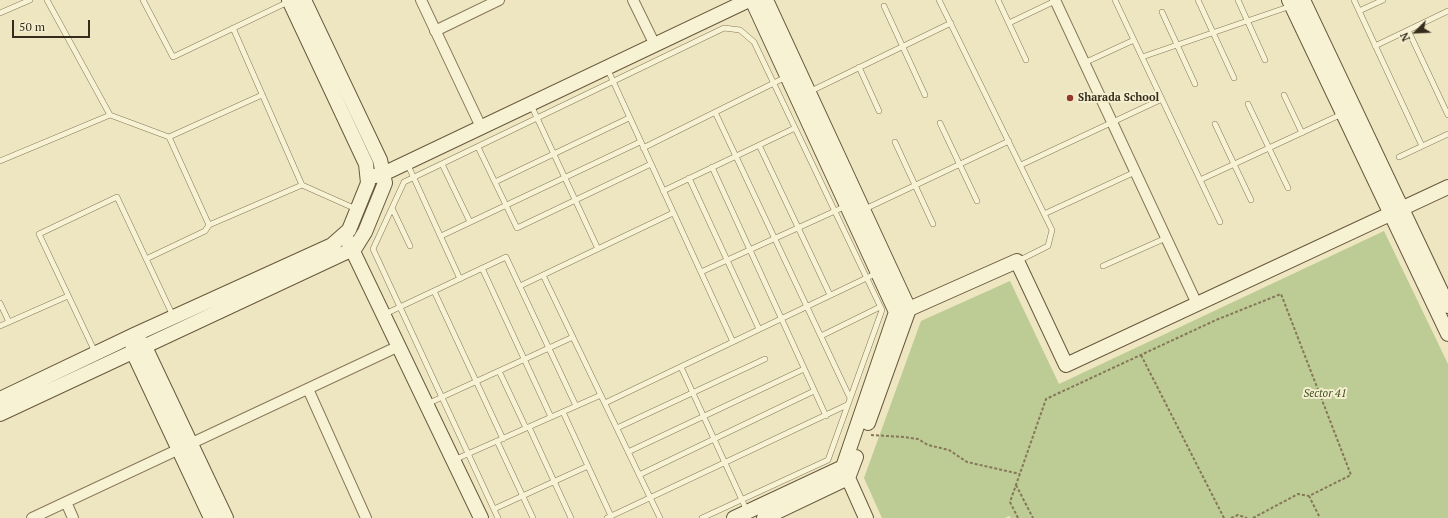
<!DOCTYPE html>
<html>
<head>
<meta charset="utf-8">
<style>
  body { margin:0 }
  #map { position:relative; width:1448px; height:518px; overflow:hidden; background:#ede6c1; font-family:"PT Serif",serif }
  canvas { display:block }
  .north { position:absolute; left:1396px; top:12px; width:40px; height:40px; -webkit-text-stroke:3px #f5efd0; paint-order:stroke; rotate:246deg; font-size:11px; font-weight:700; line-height:16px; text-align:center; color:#362c1d }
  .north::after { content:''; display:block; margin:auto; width:14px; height:18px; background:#362c1d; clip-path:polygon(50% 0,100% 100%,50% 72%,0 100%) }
  .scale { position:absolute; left:12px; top:20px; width:78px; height:18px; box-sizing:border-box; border:2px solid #362c1d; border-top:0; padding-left:5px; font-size:12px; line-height:14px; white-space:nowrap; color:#362c1d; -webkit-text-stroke:3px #f5efd0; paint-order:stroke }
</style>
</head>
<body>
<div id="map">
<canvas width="1448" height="518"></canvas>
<div class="north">N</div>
<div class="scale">50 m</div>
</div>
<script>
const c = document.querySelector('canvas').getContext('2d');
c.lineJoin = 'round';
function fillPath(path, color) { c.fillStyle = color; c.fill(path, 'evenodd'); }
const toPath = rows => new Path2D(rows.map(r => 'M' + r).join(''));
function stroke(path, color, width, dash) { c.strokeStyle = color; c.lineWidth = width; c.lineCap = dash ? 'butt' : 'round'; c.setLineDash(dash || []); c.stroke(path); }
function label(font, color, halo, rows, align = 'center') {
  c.font = font + ' "PT Serif",serif'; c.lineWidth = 4; c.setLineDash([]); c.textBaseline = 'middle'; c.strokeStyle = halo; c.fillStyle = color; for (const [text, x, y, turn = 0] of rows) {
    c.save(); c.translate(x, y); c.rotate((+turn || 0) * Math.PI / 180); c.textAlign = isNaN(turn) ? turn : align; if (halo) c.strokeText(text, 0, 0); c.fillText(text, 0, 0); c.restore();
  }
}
fillPath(toPath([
  [1384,231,1448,364,1448,518,1011,518,1009,516,1005,518,882,518,864,478,921,321,1010,281,1059,384]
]), '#bdcb95');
const lane = toPath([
  [143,0,173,57,288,2],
  [939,0,1052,230,1048,246,1018,261],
  [998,0,1026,60],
  [1115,0,1220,222],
  [1198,0,1234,78],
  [1238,0,1265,60],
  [1354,0,1422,146],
  [884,6,925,95],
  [1359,11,1383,0],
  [1162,12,1195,84],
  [0,13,30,0],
  [1009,23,1055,1],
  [1408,30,1448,115],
  [1375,46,1448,11],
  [1142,57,1291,6],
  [1084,63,1134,40],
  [859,67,879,111],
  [607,68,733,342],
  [809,92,951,23],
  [1284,95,1302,133],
  [1248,104,1288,188],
  [531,105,598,249],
  [715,112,850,398],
  [110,115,169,137],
  [940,123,977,201],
  [1215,124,1251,200],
  [895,142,933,224],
  [759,145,830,295],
  [478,147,517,228,651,164],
  [643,148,786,77],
  [1399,157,1448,134],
  [0,161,110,115,47,0],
  [407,163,460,279],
  [442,164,470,222],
  [1021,165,1162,99],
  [712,167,826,416],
  [689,178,759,329],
  [1200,180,1342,114],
  [495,182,629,118],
  [302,185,356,209],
  [663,191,795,128],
  [392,208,410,246],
  [865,209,1009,141],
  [1044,214,1135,172],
  [209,225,169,137,262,95],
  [441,236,640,142],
  [146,259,205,231,209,225,302,185,233,28],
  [1103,266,1166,238],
  [482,268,551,417],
  [701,272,846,206],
  [543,275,660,518],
  [520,286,673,213],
  [434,291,503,439],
  [0,303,9,322],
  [385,314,506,257,576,406],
  [0,326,68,296],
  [821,336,880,307],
  [95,352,39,234,117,197,173,316],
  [681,367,747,511],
  [499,371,526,428],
  [605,403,877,273],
  [427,404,573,337],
  [563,412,611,516],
  [529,427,571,518],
  [617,428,765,359],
  [497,441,533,518],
  [628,452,804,369],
  [454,460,601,395],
  [639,475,814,391],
  [494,509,588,466],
  [498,518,373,249,404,182,724,28,740,30,754,42,882,310,828,460,702,518],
  [607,518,847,405]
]);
const street = toPath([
  [421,0,481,127],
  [633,0,655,45],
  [1055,0,1197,304],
  [435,31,499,0],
  [308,389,366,518],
  [66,502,73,518],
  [32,518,399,346]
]);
const secondary = toPath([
  [766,0,909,309,868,423],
  [1289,0,1448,334],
  [1303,0,1448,306],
  [375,176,383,174,749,0],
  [348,241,481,518],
  [896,312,909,309,1017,261,1066,365,1448,187],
  [138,339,145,347,226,518],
  [133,344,133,352,211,518],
  [0,399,134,335,332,245,349,230,368,183,366,164,289,0],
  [0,414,355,248,365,232,385,183,380,160,304,0],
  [845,471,866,518],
  [734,518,843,467,896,312,752,0],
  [764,518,848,478,856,457]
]);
stroke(lane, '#867759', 6);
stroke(street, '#867759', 12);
stroke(secondary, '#68583c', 16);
stroke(toPath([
  [1141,355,1224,518],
  [871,435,904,437,918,439,928,445,949,450,967,462,1020,474],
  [1016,485,1033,518],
  [1018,518,1010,502,1046,399,1216,320,1281,294,1351,475,1309,496,1320,518],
  [1231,518,1238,515,1247,518],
  [1253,518,1298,494,1309,496]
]), '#867759', 2, [3, 2]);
stroke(lane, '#f8f2d4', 5);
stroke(street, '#f8f2d4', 10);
stroke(secondary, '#f8f2d4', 14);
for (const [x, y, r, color] of [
  [1070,98,4,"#94382a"]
]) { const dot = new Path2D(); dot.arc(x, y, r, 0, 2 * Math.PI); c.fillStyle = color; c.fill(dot); stroke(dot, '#f5efd0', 1.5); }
label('bold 11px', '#362c1d', '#f5efd0', [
  ["Sharada School",1078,98]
], 'left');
label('italic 11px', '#405224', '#f5efd0', [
  ["Sector 41",1325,394]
]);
</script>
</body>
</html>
